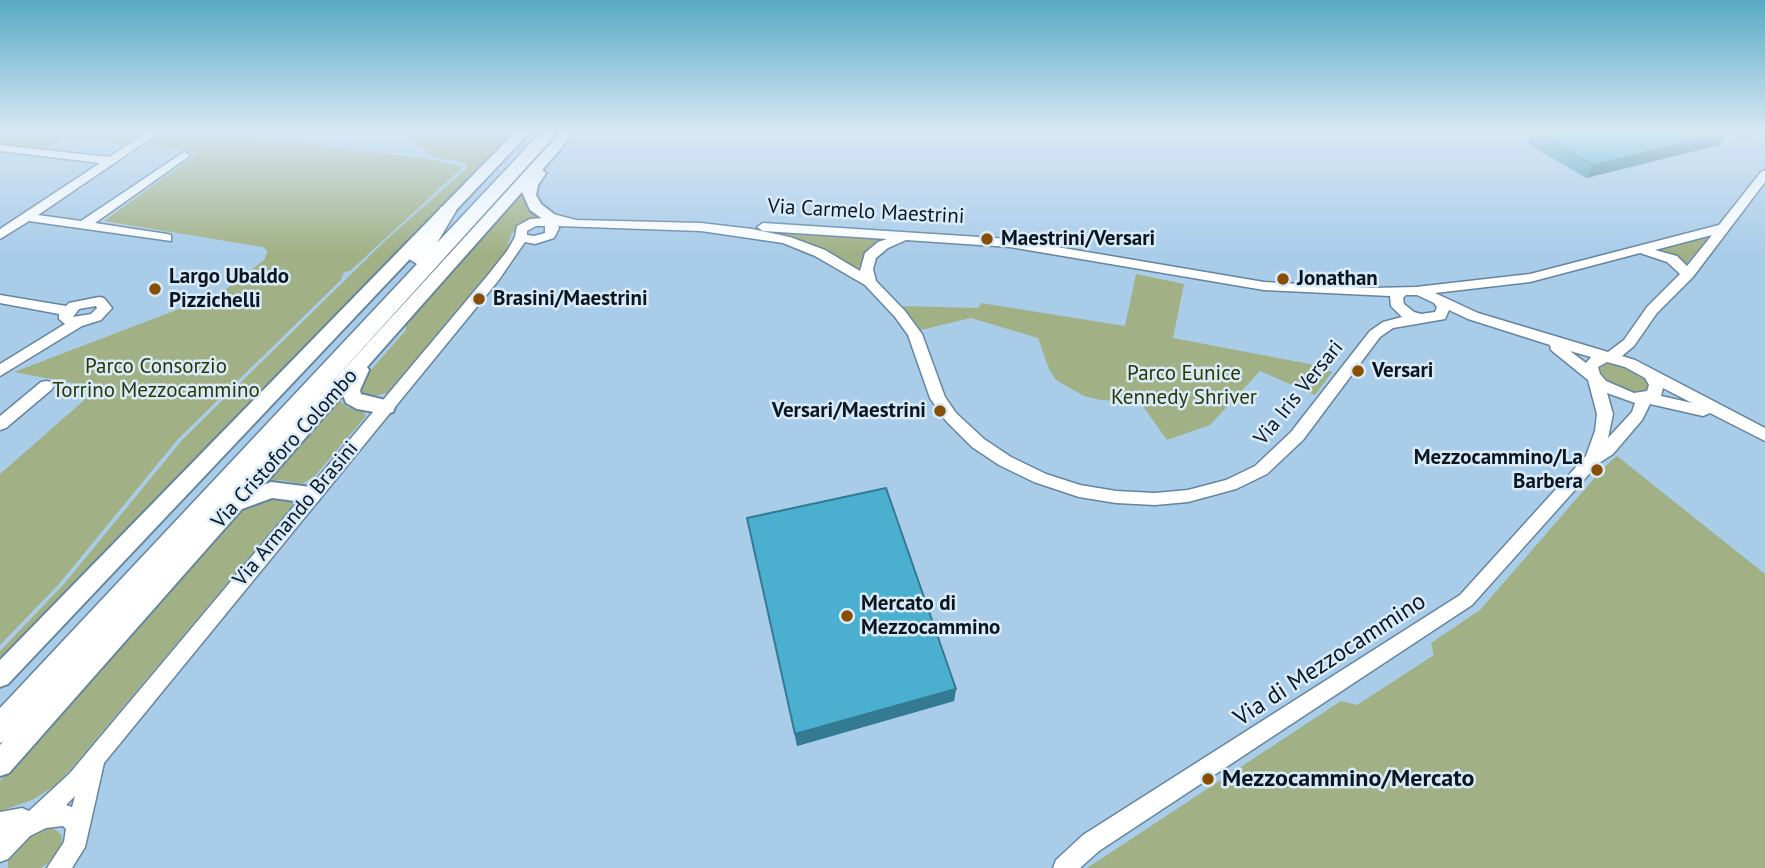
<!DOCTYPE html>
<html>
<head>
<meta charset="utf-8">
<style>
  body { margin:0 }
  canvas { display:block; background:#a9cce9 }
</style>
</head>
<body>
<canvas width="1765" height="868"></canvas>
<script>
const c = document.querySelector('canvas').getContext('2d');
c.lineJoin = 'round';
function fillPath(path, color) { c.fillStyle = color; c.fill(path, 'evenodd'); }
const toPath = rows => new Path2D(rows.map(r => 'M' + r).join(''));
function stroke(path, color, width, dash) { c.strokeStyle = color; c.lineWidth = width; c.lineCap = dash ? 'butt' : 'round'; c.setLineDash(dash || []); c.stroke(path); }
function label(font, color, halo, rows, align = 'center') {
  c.font = font + ' "PT Sans",sans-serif'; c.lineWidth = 5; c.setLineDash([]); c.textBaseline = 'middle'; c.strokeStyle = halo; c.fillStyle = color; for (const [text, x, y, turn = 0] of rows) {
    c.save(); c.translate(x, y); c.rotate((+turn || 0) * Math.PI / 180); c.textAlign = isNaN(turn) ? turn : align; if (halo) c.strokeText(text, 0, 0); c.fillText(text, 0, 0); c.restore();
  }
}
fillPath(toPath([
  [0,132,145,132,125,145,66,137,48,148,0,144],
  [164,132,225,134,434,160,463,167,350,271,344,272,341,280,178,439,59,584,0,645,0,474,98,388,14,372,221,293,264,260,267,253,267,250,263,247,104,221,198,153,145,145],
  [517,132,0,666,0,651,64,584,183,439,387,239,466,169,467,165,463,162,436,158,402,133],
  [523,190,544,218,517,228,511,235,506,251,495,265,387,393,375,396,362,393,359,388,362,380,406,330,406,324],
  [768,230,889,237,866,252,858,269,821,249],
  [1704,237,1707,239,1686,264,1657,250],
  [1136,274,1184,284,1173,338,1320,366,1332,372,1315,395,1260,371,1210,425,1167,440,1140,402,1101,400,1084,396,1056,380,1049,369,1038,338,971,318,921,330,903,306,978,308,981,303,1125,326],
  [1606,364,1621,364,1644,376,1650,386,1649,390,1638,394,1614,389,1599,375,1601,366],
  [339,400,347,407,363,411,366,416,314,477,302,484,281,480,267,482],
  [1617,456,1765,574,1765,868,1087,868,1341,701,1357,705,1434,655,1431,643,1480,610,1604,467],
  [267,493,294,500,292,506,70,770,55,786,32,800,0,811,0,781,243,505],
  [51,827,61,834,62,840,60,848,47,864,41,868,8,868,8,858,17,843,43,828]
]), '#a2b185');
const minor = toPath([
  [147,132,160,132,38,215,81,221,184,152,190,155,188,157,95,223,167,234,171,235,171,241,29,221,0,239,0,229,100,163,0,151,0,145,109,157,147,132],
  [1765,170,1765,182,1693,277,1657,313,1634,346,1622,356,1635,360,1765,428,1765,441,1710,413,1703,416,1650,404,1642,420,1613,454,1599,463,1472,605,1099,851,1080,868,1053,868,1056,860,1083,835,1460,595,1586,456,1595,431,1597,414,1588,380,1551,350,1550,345,1468,319,1449,310,1445,319,1393,328,1380,337,1303,440,1267,474,1236,489,1188,502,1155,505,1116,503,1079,497,1034,482,999,465,972,447,946,421,930,398,908,335,895,317,865,285,815,256,783,243,701,231,558,226,559,228,554,238,535,244,525,242,498,281,104,763,85,847,72,868,47,868,64,842,66,829,63,826,46,828,30,836,8,859,0,862,0,812,22,808,29,811,70,773,488,275,507,251,515,237,517,226,530,219,543,218,549,213,576,220,701,223,752,229,790,237,825,250,860,271,865,253,878,242,887,239,763,231,757,227,763,223,1010,239,1264,282,1372,288,1416,287,1530,274,1719,225,1761,172,1765,170],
  [536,226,545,226,545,233,534,236,527,235,527,231,536,226],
  [1712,235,1687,266,1677,256,1655,250,1712,235],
  [906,240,1010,247,1264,290,1390,296,1391,306,1402,317,1383,322,1370,331,1291,432,1255,466,1226,480,1188,490,1155,493,1116,491,1080,485,1046,474,1011,457,984,439,956,413,945,397,922,334,905,311,876,281,873,269,876,258,888,248,906,240],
  [1640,253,1667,262,1680,274,1647,307,1624,340,1608,352,1478,313,1435,293,1530,282,1640,253],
  [1406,295,1417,295,1434,303,1437,307,1435,312,1421,314,1414,312,1404,304,1403,298,1406,295],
  [1570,351,1591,357,1586,363,1570,351],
  [1607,362,1625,367,1645,378,1649,385,1647,391,1634,393,1606,381,1600,374,1598,367,1607,362],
  [1663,388,1692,403,1661,396,1663,388],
  [1607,393,1635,403,1632,412,1608,438,1613,414,1607,393],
  [75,796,72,807,66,805,75,796],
  [0,295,66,306,69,303,99,297,104,298,112,308,101,320,82,326,0,376,0,364,65,324,59,319,59,314,0,303,0,295],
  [96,306,97,308,91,314,73,317,79,309,96,306],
  [46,381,51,382,54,386,51,390,6,428,0,430,0,416,41,382,46,381]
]);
const major = toPath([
  [515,132,530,132,8,684,0,687,0,660,515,132],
  [561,132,575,132,542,170,546,173,538,185,536,195,541,204,554,214,557,217,554,220,544,220,530,210,522,192,367,367,369,370,360,390,361,394,393,402,395,407,393,412,386,414,357,409,346,403,343,395,264,485,271,482,311,487,318,489,321,495,318,501,311,503,272,498,242,509,9,773,0,776,0,745,561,132]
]);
const highway = toPath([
  [541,132,558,132,10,739,0,743,0,708,417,264,409,259,441,207,453,207,456,211,437,243,541,132]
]);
stroke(minor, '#6485a0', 3);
stroke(major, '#6485a0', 4);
stroke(highway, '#6485a0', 3);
fillPath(minor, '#fff');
fillPath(major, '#fff');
fillPath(highway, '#fff');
fillPath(toPath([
  [1533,132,1726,132,1719,145,1586,178,1527,143],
  [1732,132,1765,132,1743,138],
  [747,518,956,689,954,701,797,746]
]), '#4096b3');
fillPath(toPath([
  [1755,132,1765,132,1743,138,1745,134],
  [1728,133,1719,145,1586,178,1593,165],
  [956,689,954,701,797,746,795,734]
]), '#347a92');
const building = toPath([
  [1537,132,1726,132,1728,133,1593,165,1537,132],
  [1740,132,1755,132,1745,134,1740,132],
  [886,488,956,689,795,734,747,518,886,488]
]);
fillPath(building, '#4bafd0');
stroke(building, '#347a92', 2);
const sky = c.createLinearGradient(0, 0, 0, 253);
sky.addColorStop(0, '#58aac4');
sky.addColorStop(0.52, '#d8e8f5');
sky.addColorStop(1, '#d8e8f500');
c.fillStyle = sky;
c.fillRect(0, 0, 1765, 253);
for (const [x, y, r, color] of [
  [987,239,7,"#884e04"],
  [1283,279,7,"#884e04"],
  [155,289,7,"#884e04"],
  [479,299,7,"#884e04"],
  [1358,371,7,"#884e04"],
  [940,411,7,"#884e04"],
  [1597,470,7,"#884e04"],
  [847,616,7,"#884e04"],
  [1208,779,7,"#884e04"]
]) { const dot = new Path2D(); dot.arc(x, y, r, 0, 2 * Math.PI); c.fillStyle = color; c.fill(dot); stroke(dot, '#d9eaf9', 2.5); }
label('21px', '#0a1721', '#d9eaf9', [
  ["Via Carmelo Maestrini",866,212,3],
  ["Via Iris Versari",1299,393,-51],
  ["Via Cristoforo Colombo",285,449,-48],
  ["Via Armando Brasini",296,514,-50]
]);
label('bold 21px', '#0a1721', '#d9eaf9', [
  ["Maestrini/Versari",1001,239],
  ["Largo Ubaldo",169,277],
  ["Pizzichelli",169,301],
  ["Jonathan",1297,279],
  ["Brasini/Maestrini",493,299],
  ["Versari",1372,371],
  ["Versari/Maestrini",926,411,"right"],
  ["Mezzocammino/La",1583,458,"right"],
  ["Barbera",1583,482,"right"],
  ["Mercato di",861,604],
  ["Mezzocammino",861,628]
], 'left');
label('21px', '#293700', '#d9eaf9', [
  ["Parco Consorzio",156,367],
  ["Torrino Mezzocammino",156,391],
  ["Parco Eunice",1184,374],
  ["Kennedy Shriver",1184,398]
]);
label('24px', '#0a1721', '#d9eaf9', [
  ["Via di Mezzocammino",1330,660,-33]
]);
label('bold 24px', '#0a1721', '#d9eaf9', [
  ["Mezzocammino/Mercato",1222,779]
], 'left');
</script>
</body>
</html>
